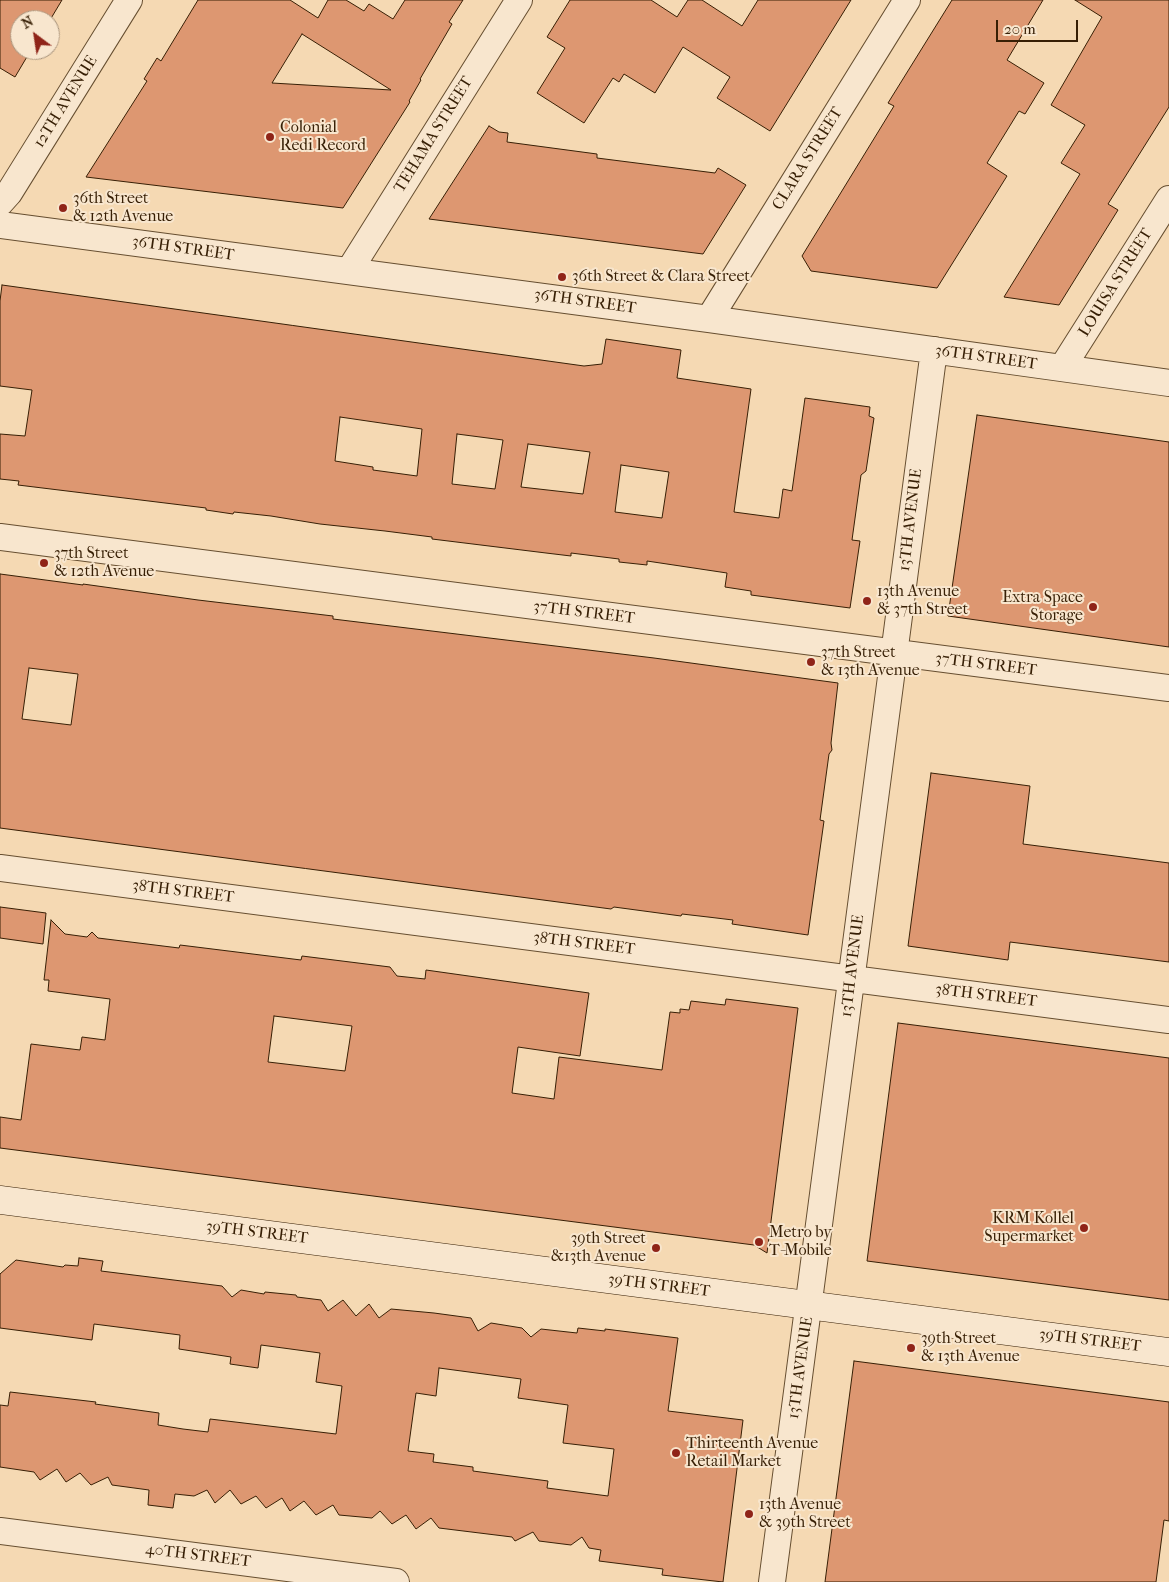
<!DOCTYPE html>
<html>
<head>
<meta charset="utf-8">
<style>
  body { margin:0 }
  #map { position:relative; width:1169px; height:1582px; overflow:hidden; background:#f5d9b3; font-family:"IM FELL French Canon",serif }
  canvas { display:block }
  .north { position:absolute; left:10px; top:10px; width:50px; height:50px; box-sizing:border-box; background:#f8e6ce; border:1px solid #ab967e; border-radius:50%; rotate:329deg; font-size:14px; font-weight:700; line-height:20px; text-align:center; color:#371f05 }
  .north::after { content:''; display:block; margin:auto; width:18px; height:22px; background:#8f2418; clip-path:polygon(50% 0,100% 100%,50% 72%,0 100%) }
  .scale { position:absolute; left:996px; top:20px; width:82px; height:22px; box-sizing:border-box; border:2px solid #371f05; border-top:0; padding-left:6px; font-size:15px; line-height:18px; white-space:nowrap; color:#371f05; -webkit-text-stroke:4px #f8e6ce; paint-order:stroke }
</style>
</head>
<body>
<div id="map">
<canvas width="1169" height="1582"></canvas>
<div class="north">N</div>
<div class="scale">20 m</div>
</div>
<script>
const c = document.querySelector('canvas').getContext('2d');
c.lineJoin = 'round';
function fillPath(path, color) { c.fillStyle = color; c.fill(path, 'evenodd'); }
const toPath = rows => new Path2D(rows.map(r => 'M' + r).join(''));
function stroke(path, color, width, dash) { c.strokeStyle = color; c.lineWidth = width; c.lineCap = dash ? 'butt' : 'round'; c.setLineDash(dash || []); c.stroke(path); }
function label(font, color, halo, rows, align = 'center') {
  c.font = font + ' "IM FELL French Canon",serif'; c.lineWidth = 4; c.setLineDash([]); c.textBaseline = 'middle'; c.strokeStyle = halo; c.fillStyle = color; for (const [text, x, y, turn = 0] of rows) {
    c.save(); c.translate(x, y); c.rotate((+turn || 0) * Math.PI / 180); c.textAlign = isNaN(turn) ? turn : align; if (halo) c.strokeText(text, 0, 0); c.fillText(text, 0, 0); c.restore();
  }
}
const building = toPath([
  [0,0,62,0,50,20,20,20,20,50,31,50,15,77,0,68,0,0],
  [198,0,290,0,318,18,328,0,346,0,364,11,369,4,393,19,405,0,463,0,449,22,452,24,420,79,421,80,409,101,410,102,343,208,86,177,147,81,144,79,157,58,161,61,198,0],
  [302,34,391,90,272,83,302,34],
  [570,0,651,0,677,17,688,0,702,0,742,26,758,0,851,0,770,131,717,98,730,77,683,47,655,93,624,74,619,82,613,78,584,123,537,93,565,48,547,37,570,0],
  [952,0,1043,0,1007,60,1044,83,1025,114,1019,111,987,163,1007,176,937,288,811,271,802,256,894,106,888,103,952,0],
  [1075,0,1169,0,1169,107,1108,204,1118,210,1059,305,1004,297,1080,174,1061,163,1085,125,1051,105,1102,17,1075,0],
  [489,126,499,132,508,133,507,142,597,154,597,158,715,173,718,168,746,185,703,254,429,219,489,126],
  [2,285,584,366,602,364,606,339,681,350,677,378,751,389,734,512,779,518,783,489,792,491,805,398,870,407,869,416,874,418,866,471,861,475,852,540,860,541,850,608,751,595,751,591,725,587,727,573,647,561,647,565,619,562,619,559,571,553,571,556,546,553,432,539,432,537,385,531,320,524,271,516,234,512,233,514,206,510,206,508,18,485,19,481,0,479,0,434,25,436,32,390,0,386,0,301,2,285],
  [340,417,422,429,417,476,373,470,373,467,335,461,340,417],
  [457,434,503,440,495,489,452,484,457,434],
  [528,444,590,452,583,494,521,487,528,444],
  [621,465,669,472,662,518,615,512,621,465],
  [977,415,1169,442,1169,647,948,616,977,415],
  [0,574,83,585,83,584,198,600,333,616,333,619,654,658,838,683,831,743,832,750,829,754,820,820,824,821,808,935,732,924,733,920,708,917,682,914,681,916,614,907,611,909,0,828,0,574],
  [29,668,78,674,71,725,22,719,29,668],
  [931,773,1030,786,1023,844,1169,863,1169,962,1010,942,1008,960,908,946,931,773],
  [0,907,46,913,43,944,0,938,0,907],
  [51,920,65,934,87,937,92,932,98,938,179,948,180,945,301,960,302,956,390,967,397,976,425,979,426,970,589,993,580,1056,518,1047,512,1093,554,1099,559,1057,662,1070,670,1012,680,1013,680,1009,689,1010,691,1001,725,1005,726,999,798,1008,767,1253,754,1245,0,1148,0,1117,21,1120,31,1044,80,1050,82,1037,105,1040,110,999,48,991,49,980,44,980,51,920],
  [274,1016,352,1026,345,1071,268,1062,274,1016],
  [898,1023,1169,1058,1169,1300,867,1261,898,1023],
  [79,1258,103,1261,101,1271,222,1286,232,1297,241,1290,264,1294,265,1292,296,1295,297,1297,321,1300,328,1311,343,1300,356,1316,369,1304,379,1318,391,1309,434,1313,471,1318,478,1331,491,1323,522,1328,531,1337,541,1329,577,1333,578,1328,605,1331,605,1329,678,1338,668,1411,743,1420,723,1582,662,1575,663,1569,599,1561,601,1550,589,1548,582,1537,571,1545,539,1541,533,1532,515,1541,512,1537,439,1528,431,1518,416,1529,406,1515,392,1524,380,1511,372,1518,339,1515,333,1505,316,1515,304,1501,290,1511,282,1498,266,1508,256,1496,241,1504,230,1490,215,1503,207,1490,194,1496,175,1494,173,1508,148,1505,149,1490,112,1485,108,1477,91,1485,80,1473,66,1482,57,1469,40,1480,34,1472,0,1467,0,1405,8,1406,10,1392,96,1402,95,1404,159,1413,158,1425,183,1429,208,1432,210,1419,336,1434,342,1386,316,1382,320,1353,261,1345,258,1368,230,1364,231,1357,179,1349,180,1335,94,1324,92,1340,0,1328,0,1274,16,1260,63,1267,65,1265,78,1266,79,1258],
  [439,1368,521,1379,518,1398,568,1405,563,1443,614,1449,608,1496,547,1488,548,1481,473,1471,473,1467,433,1462,434,1454,408,1451,416,1393,436,1396,439,1368],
  [854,1361,1169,1402,1169,1521,1164,1520,1156,1582,825,1582,854,1361]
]);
fillPath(building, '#dd9771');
stroke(building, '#371f05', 1);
const minor = toPath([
  [0,203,9,193,129,0],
  [0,225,709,319,1169,383],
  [349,271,519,0],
  [709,319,907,0],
  [1062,368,1169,199],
  [0,537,1169,688],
  [0,868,1169,1020],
  [0,1531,396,1582],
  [772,1582,934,350]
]);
const secondary = toPath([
  [0,1200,1169,1352]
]);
stroke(minor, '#664e30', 28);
stroke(secondary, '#371f05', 29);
stroke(minor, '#f8e6ce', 26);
stroke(secondary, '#f8e6ce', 28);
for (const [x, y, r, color] of [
  [270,137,5,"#8f2418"],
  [63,208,5,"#8f2418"],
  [562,277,5,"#8f2418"],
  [44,563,5,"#8f2418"],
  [867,601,5,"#8f2418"],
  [1093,607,5,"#8f2418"],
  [811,662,5,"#8f2418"],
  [1084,1228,5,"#8f2418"],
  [759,1242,5,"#8f2418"],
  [656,1248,5,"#8f2418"],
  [911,1348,5,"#8f2418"],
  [676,1453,5,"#8f2418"],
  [749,1514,5,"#8f2418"]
]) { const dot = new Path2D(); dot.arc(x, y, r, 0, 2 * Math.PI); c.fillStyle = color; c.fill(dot); stroke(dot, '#f8e6ce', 2); }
label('16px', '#371f05', '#f8e6ce', [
  ["12TH AVENUE",66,102,-58],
  ["TEHAMA STREET",434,135,-58],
  ["CLARA STREET",808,159,-58],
  ["36TH STREET",183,249,8],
  ["LOUISA STREET",1116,283,-58],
  ["36TH STREET",585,302,8],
  ["36TH STREET",986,358,8],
  ["13TH AVENUE",911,520,-83],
  ["37TH STREET",584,613,7],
  ["37TH STREET",986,665,7],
  ["38TH STREET",183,892,7],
  ["38TH STREET",584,944,7],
  ["13TH AVENUE",853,966,-83],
  ["38TH STREET",986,996,7],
  ["39TH STREET",257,1233,7],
  ["39TH STREET",659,1286,7],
  ["39TH STREET",1090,1341,7],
  ["13TH AVENUE",801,1368,-82],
  ["40TH STREET",198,1556,7]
]);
label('16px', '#371f05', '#f8e6ce', [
  ["Colonial",280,128],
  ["Redi Record",280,146],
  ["36th Street",73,199],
  ["& 12th Avenue",73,217],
  ["36th Street & Clara Street",572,277],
  ["37th Street",54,554],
  ["& 12th Avenue",54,572],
  ["13th Avenue",877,592],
  ["& 37th Street",877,610],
  ["Extra Space",1083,598,"right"],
  ["Storage",1083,616,"right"],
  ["37th Street",821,653],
  ["& 13th Avenue",821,671],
  ["KRM Kollel",1074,1219,"right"],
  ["Supermarket",1074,1237,"right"],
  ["Metro by",769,1233],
  ["T-Mobile",769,1251],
  ["39th Street",646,1239,"right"],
  ["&13th Avenue",646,1257,"right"],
  ["39th Street",921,1339],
  ["& 13th Avenue",921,1357],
  ["Thirteenth Avenue",686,1444],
  ["Retail Market",686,1462],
  ["13th Avenue",759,1505],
  ["& 39th Street",759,1523]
], 'left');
</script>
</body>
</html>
